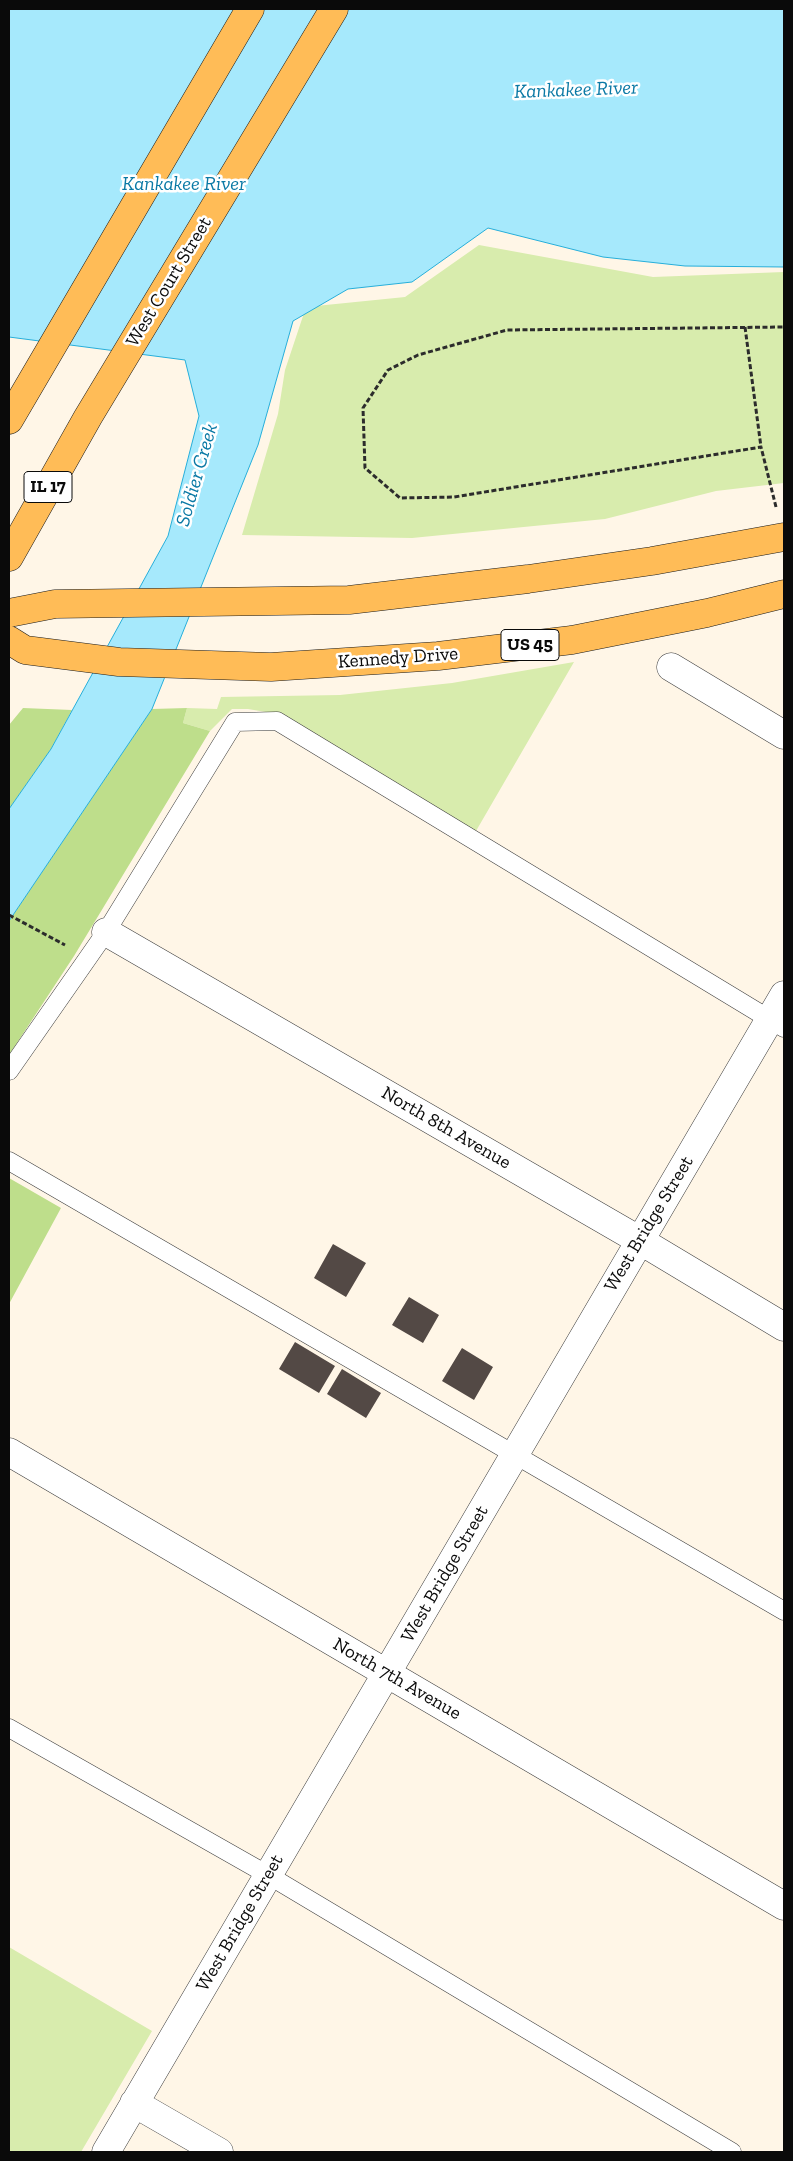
<!DOCTYPE html>
<html>
<head>
<meta charset="utf-8">
<style>
  body { margin:0 }
  #map { position:relative; width:793px; height:2161px; overflow:hidden; background:#fff6e7; font-family:"Zilla Slab",serif }
  canvas { display:block }
  .frame { position:absolute; inset:0; border:10px solid #0a0a0a; pointer-events:none }
</style>
</head>
<body>
<div id="map">
<canvas width="793" height="2161"></canvas>
<div class="frame"></div>
</div>
<script>
const c = document.querySelector('canvas').getContext('2d');
c.lineJoin = 'round';
function fillPath(path, color) { c.fillStyle = color; c.fill(path, 'evenodd'); }
const toPath = rows => new Path2D(rows.map(r => 'M' + r).join(''));
function stroke(path, color, width, dash) { c.strokeStyle = color; c.lineWidth = width; c.lineCap = dash ? 'butt' : 'round'; c.setLineDash(dash || []); c.stroke(path); }
function label(font, color, halo, rows, align = 'center') {
  c.font = font + ' "Zilla Slab",serif'; c.lineWidth = 5; c.setLineDash([]); c.textBaseline = 'middle'; c.strokeStyle = halo; c.fillStyle = color; for (const [text, x, y, turn = 0] of rows) {
    c.save(); c.translate(x, y); c.rotate((+turn || 0) * Math.PI / 180); c.textAlign = isNaN(turn) ? turn : align; if (halo) c.strokeText(text, 0, 0); c.fillText(text, 0, 0); c.restore();
  }
}
fillPath(toPath([
  [479,245,653,277,784,272,784,483,716,491,605,519,412,538,242,535,278,414,285,370,306,307,405,297],
  [574,662,476,831,284,715,248,709,232,709,210,731,183,723,187,708,217,709,221,697,340,695,452,683],
  [9,1947,152,2031,81,2152,9,2152]
]), '#d8ecad');
fillPath(toPath([
  [23,708,72,710,51,749,9,809,9,725],
  [187,708,183,723,210,731,74,956,9,1055,9,921,152,709],
  [9,1178,61,1208,9,1304]
]), '#bede8b');
const water = toPath([
  [9,9,784,9,784,267,685,266,603,257,488,228,412,282,348,289,293,321,258,445,152,709,9,921,9,809,51,749,168,536,199,416,185,360,9,337,9,9]
]);
fillPath(water, '#a6e9fc');
stroke(water, '#26aeda', 1);
fillPath(toPath([
  [333,1244,366,1263,346,1297,314,1278],
  [409,1297,439,1315,423,1343,392,1325],
  [295,1342,335,1366,319,1393,279,1369],
  [462,1348,493,1367,474,1400,442,1381],
  [342,1369,381,1393,366,1418,327,1394]
]), '#534945');
const lane = toPath([
  [9,1071,106,932,235,722,277,721,784,1028],
  [9,1161,784,1611],
  [9,1728,268,1875,732,2152]
]);
const street = toPath([
  [671,667,784,735],
  [106,932,639,1240,784,1327],
  [9,1452,784,1906],
  [134,2103,219,2152],
  [106,2152,784,995]
]);
const primary = toPath([
  [9,420,250,9],
  [9,557,88,417,334,9],
  [9,613,55,604,349,600,528,579,652,561,784,537],
  [9,640,25,650,119,662,271,667,438,656,572,640,707,613,784,594]
]);
stroke(lane, '#3d3d3d', 19);
stroke(street, '#3d3d3d', 29);
stroke(primary, '#1b1b1b', 29);
stroke(toPath([
  [745,327,761,447],
  [776,507,761,447,454,497,400,498,365,468,363,408,388,370,418,355,507,330,784,327],
  [9,915,65,945]
]), '#2c2c2c', 3, [5, 2.5]);
stroke(lane, '#fff', 18);
stroke(street, '#fff', 28);
stroke(primary, '#ffbc57', 28);
for (const [x, y, w] of [
  [48,487,48],
  [530,645,58]
]) { const box = new Path2D(); box.roundRect(x - w / 2, y - 15.5, w, 31, 4); c.fillStyle = '#fff'; c.fill(box); stroke(box, '#0a0a0a', 1); }
label('bold 18px', '#0a0a0a', null, [
  ["IL 17",48,487],
  ["US 45",530,645]
]);
label('19px', '#0a0a0a', '#fff', [
  ["West Court Street",169,282,-59],
  ["Kennedy Drive",398,658,-4],
  ["North 8th Avenue",446,1128,30],
  ["West Bridge Street",649,1224,-59],
  ["West Bridge Street",445,1574,-60],
  ["North 7th Avenue",397,1679,30],
  ["West Bridge Street",240,1923,-60]
]);
label('italic 20px', '#0a79a5', '#fff', [
  ["Kankakee River",576,90,-2],
  ["Kankakee River",184,184],
  ["Soldier Creek",197,475,-74]
]);
</script>
</body>
</html>
